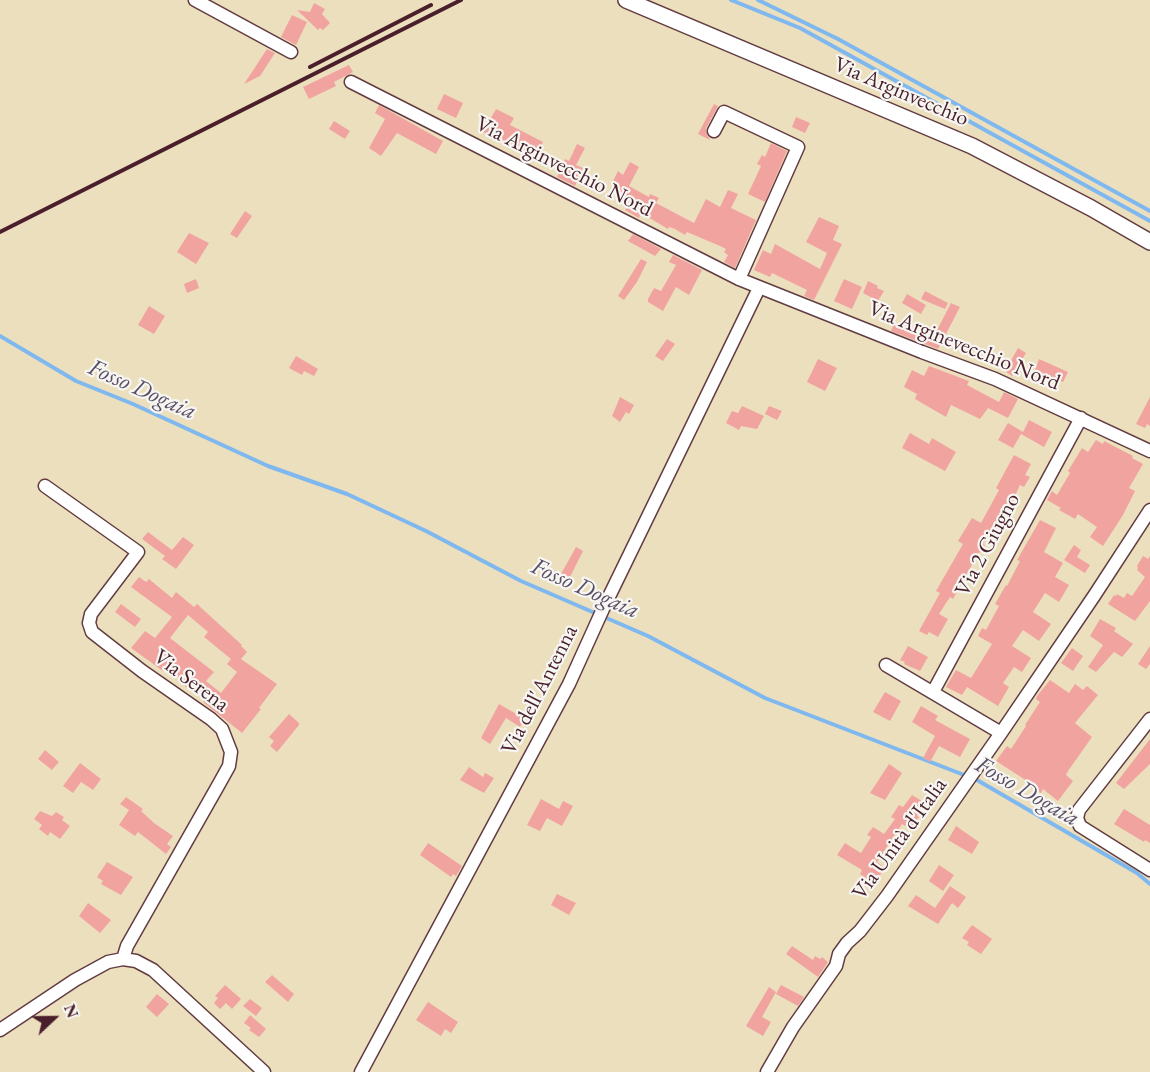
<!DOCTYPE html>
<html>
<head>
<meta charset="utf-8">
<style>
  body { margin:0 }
  #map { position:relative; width:1150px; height:1072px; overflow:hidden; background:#ecdfbe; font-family:"EB Garamond",serif }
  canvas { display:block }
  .north { position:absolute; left:24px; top:988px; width:60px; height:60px; -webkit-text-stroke:4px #f6f6f2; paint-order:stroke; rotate:68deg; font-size:16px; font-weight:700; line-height:24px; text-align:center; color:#4a1f2b }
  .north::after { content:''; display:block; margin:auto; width:21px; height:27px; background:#4a1f2b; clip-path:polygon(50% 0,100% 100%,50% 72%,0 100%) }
</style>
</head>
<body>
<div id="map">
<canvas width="1150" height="1072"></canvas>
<div class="north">N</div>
</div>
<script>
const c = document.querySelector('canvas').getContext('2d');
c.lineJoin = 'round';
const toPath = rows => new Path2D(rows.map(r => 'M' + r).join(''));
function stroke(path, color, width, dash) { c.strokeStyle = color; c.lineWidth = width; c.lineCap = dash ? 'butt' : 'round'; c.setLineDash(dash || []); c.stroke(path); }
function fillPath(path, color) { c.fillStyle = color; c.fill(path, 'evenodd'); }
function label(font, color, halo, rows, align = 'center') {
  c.font = font + ' "EB Garamond",serif'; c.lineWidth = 4.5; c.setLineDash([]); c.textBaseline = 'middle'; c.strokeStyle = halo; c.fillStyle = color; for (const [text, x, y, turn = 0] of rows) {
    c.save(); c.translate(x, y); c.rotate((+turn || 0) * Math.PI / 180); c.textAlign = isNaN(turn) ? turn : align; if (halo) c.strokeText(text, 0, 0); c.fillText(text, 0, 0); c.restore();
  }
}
stroke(toPath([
  [731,0,800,28,1150,221],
  [758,0,838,39,1150,211],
  [0,336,76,381,133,404,268,466,347,494,426,531,521,581,648,636,765,698,977,780,1137,873,1150,884]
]), '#7fb8ef', 4);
fillPath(toPath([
  [314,3,325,9,322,14,330,23,323,30,320,28,318,30,297,10,310,12],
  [292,15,307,22,296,45,281,37],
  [267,49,275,53,260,76,244,84],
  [349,65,353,72,334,82,336,86,309,99,303,87],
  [444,94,463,103,456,118,437,109],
  [714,104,718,106,706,128,706,132,710,140,698,134],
  [379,105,443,141,436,154,397,133,381,156,369,148,385,119,375,113],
  [496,109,514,118,510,125,543,142,535,159,526,154,527,152,483,132],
  [796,117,810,123,805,133,792,127],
  [334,121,350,131,345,139,329,129],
  [771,143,787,151,765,202,748,194,761,166,757,164,762,155,765,157],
  [577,144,585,148,576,165,583,168,575,186,557,177,565,159,569,161],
  [630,162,639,167,629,186,649,197,650,194,659,198,656,203,694,223,706,199,720,207,728,190,738,194,731,208,756,220,735,268,724,262,728,255,724,252,726,249,720,246,687,232,685,235,675,229,669,227,668,229,641,213,639,218,625,210,632,200,614,190,618,183,613,181,618,171,623,175],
  [245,211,252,216,237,238,230,234],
  [819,217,839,226,833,240,842,244,814,300,804,296,807,290,772,273,770,277,754,270,763,250,771,254,775,244,820,269,827,253,806,242],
  [189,233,209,243,196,264,177,252],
  [633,234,661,249,655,256,628,241],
  [673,255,702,270,689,295,676,287,663,311,648,302,648,299,654,288,661,291,676,265,669,262],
  [641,259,647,262,637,282,624,300,618,296],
  [196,279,199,288,187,293,184,284],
  [844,279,862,287,852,309,834,301],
  [868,281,878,286,877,288,884,291,878,301,863,293],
  [925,291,948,303,945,309,921,299],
  [907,294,926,305,921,314,902,303],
  [951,303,960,307,938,349,891,331,894,324,931,342],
  [149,306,165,316,154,334,138,325],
  [667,339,675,344,663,361,655,356],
  [1018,348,1026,353,1012,376,1005,371],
  [296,356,318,369,314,376,304,371,302,375,289,368],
  [818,359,837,368,825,391,807,382],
  [1039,359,1068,372,1063,382,1035,370],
  [929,366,969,381,967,385,999,402,1004,392,1018,399,1008,418,988,408,980,419,951,405,946,417,915,399,917,394,904,387,912,370,924,376],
  [620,397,634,405,629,414,626,412,620,422,612,416],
  [1150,397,1150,426,1147,424,1145,428,1136,424],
  [742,406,764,416,757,429,741,426,739,430,726,423,732,411,738,413],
  [769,406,782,411,777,420,765,414],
  [1029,420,1052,432,1044,447,1021,434,1013,448,998,440,1008,423,1023,432],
  [910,433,929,444,932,438,956,452,945,471,902,448],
  [1096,440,1103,444,1104,441,1133,456,1132,458,1143,464,1129,488,1135,491,1123,515,1103,546,1090,537,1097,527,1078,514,1075,519,1059,510,1061,508,1047,500,1052,491,1057,495,1070,473,1068,471,1082,448,1088,452],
  [1014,455,1031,464,1025,475,1030,477,1024,487,1020,485,1004,519,1002,518,999,523,995,521,983,544,985,545,980,553,979,552,953,599,950,597,939,614,948,619,938,637,929,632,927,635,919,631,940,593,936,591,963,544,958,541,972,518,981,523,999,490,996,488],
  [1040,520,1056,528,1044,552,1063,563,1055,577,1069,585,1059,602,1045,593,1033,612,1051,624,1039,641,1023,630,1012,646,1031,658,1022,672,1014,667,1003,683,1009,687,998,706,967,687,962,695,946,687,956,670,971,678,992,644,978,636,982,628,986,630,999,606,995,604,1006,585,1007,586,1020,561,1017,560],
  [148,532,172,550,183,537,194,545,176,569,162,559,165,556,142,539],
  [1074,545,1081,550,1077,557,1090,565,1085,573,1064,560],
  [576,547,583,551,570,577,561,574],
  [1143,556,1148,559,1150,556,1150,601,1135,621,1108,604,1114,595,1116,596,1117,594,1124,598,1127,593,1132,596,1145,577,1137,570,1138,568,1137,566],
  [139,577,146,582,149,579,172,598,176,592,194,607,197,604,242,645,241,646,247,652,241,659,277,684,259,708,261,709,242,733,203,702,207,698,190,684,187,688,180,682,181,680,166,668,163,671,131,648,145,631,155,638,172,617,131,587],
  [188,615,208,632,204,637,231,659,227,664,237,672,221,693,206,681,214,672,170,638],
  [121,604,141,619,135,627,115,612],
  [1100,619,1116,628,1114,631,1133,644,1122,657,1114,652,1096,672,1088,667,1103,645,1090,636],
  [908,646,928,657,920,671,904,664,905,662,900,660],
  [1150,646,1150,664,1146,669,1138,664],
  [1072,648,1083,656,1073,671,1061,663],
  [1050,680,1069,693,1075,684,1083,690,1087,686,1098,695,1075,723,1092,737,1068,771,1066,775,1073,781,1058,801,1043,789,1041,793,1025,784,1027,781,996,761,1007,746,1011,749,1026,726,1025,725,1040,702,1036,699,1037,696],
  [885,692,901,701,890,721,873,712],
  [499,704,525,719,520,727,506,718,490,744,481,738],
  [921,706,938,716,935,720,970,739,960,757,939,746,930,762,923,758,935,736,912,722],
  [289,714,299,723,299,725,277,752,270,746,274,741,269,737],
  [1150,739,1150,764,1124,789,1116,783],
  [45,750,59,762,52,770,38,759],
  [80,763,101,779,93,790,81,782,73,793,63,786],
  [889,764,902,773,885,800,870,793],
  [469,767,483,777,485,773,494,778,484,793,460,780],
  [912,795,925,803,917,816,919,817,911,829,902,824,877,862,885,868,874,884,860,874,862,870,837,855,845,843,861,853,871,837,867,835,873,827,884,834,895,819,891,817,899,805,903,807],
  [126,797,143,809,141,811,154,823,173,836,167,844,171,847,166,854,138,832,135,836,119,825,129,810,120,804],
  [541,799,559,809,563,801,573,806,562,826,547,818,540,831,527,825],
  [1124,809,1150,825,1150,843,1145,840,1144,842,1114,824],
  [40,811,52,816,56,812,64,817,62,820,70,826,60,839,50,832,48,836,39,829,42,825,34,819],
  [956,826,979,842,972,854,948,840],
  [428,843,462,866,456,876,453,874,451,877,420,855],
  [107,862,133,877,121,895,101,884,103,881,97,877],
  [939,865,954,875,943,891,929,881],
  [950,886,966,897,958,908,952,903,938,924,908,906,916,895,935,908],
  [557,894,576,903,569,915,551,905],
  [88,903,111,920,100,933,79,916],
  [972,925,992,939,981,954,967,945,969,942,962,938],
  [792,946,813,960,815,956,820,959,822,957,828,962,818,977,786,954],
  [272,975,294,994,288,1002,265,982],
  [225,985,241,999,232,1009,226,1003,220,1009,214,1003,218,998,215,996],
  [781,985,804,997,798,1006,776,994],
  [769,987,776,992,762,1017,771,1022,763,1036,746,1026],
  [157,994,169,1004,157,1017,146,1007],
  [250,999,262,1008,256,1016,243,1006],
  [428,1002,458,1022,451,1033,445,1029,441,1036,416,1020],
  [250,1015,266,1029,259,1037,249,1030,251,1028,244,1023]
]), '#f1a49f');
const minor = toPath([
  [195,0,291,52],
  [351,82,739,279,922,352,995,379,1150,451],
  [714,131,724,112,798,147,739,279],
  [45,486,138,552,91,614,89,623,92,632,142,671,211,719,222,729,231,752,229,766,219,784,127,946,123,959],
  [886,665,1001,733],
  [933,692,1081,418],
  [1150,719,1079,810,1077,818,1080,826,1150,870],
  [0,1030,75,980,108,962,123,959,136,961,153,970,264,1072],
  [361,1072,569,684,603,609,759,288],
  [767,1072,793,1027,836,966,839,954,847,943,860,931,887,896,1001,733,1094,596,1150,510]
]);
const major = toPath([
  [626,0,972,146,1091,208,1150,242]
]);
stroke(minor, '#623c41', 15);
stroke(major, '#623c41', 18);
stroke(minor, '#fff', 12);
stroke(major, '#fff', 15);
stroke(toPath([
  [310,67,431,5],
  [0,232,461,0]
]), '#4a1f2b', 4);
label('22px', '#4a1f2b', '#f6f6f2', [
  ["Via Arginvecchio",901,92,23],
  ["Via Arginvecchio Nord",564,167,27],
  ["Via Arginevecchio Nord",964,346,22],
  ["Via 2 Giugno",988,545,-62],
  ["Via Serena",191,681,37],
  ["Via dell'Antenna",540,690,-63],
  ["Via Unità d'Italia",900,839,-54]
]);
label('italic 24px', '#5a4d66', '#f6f6f2', [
  ["Fosso Dogaia",142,390,24],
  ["Fosso Dogaia",585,589,24],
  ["Fosso Dogaia",1027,792,30]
]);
</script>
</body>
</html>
